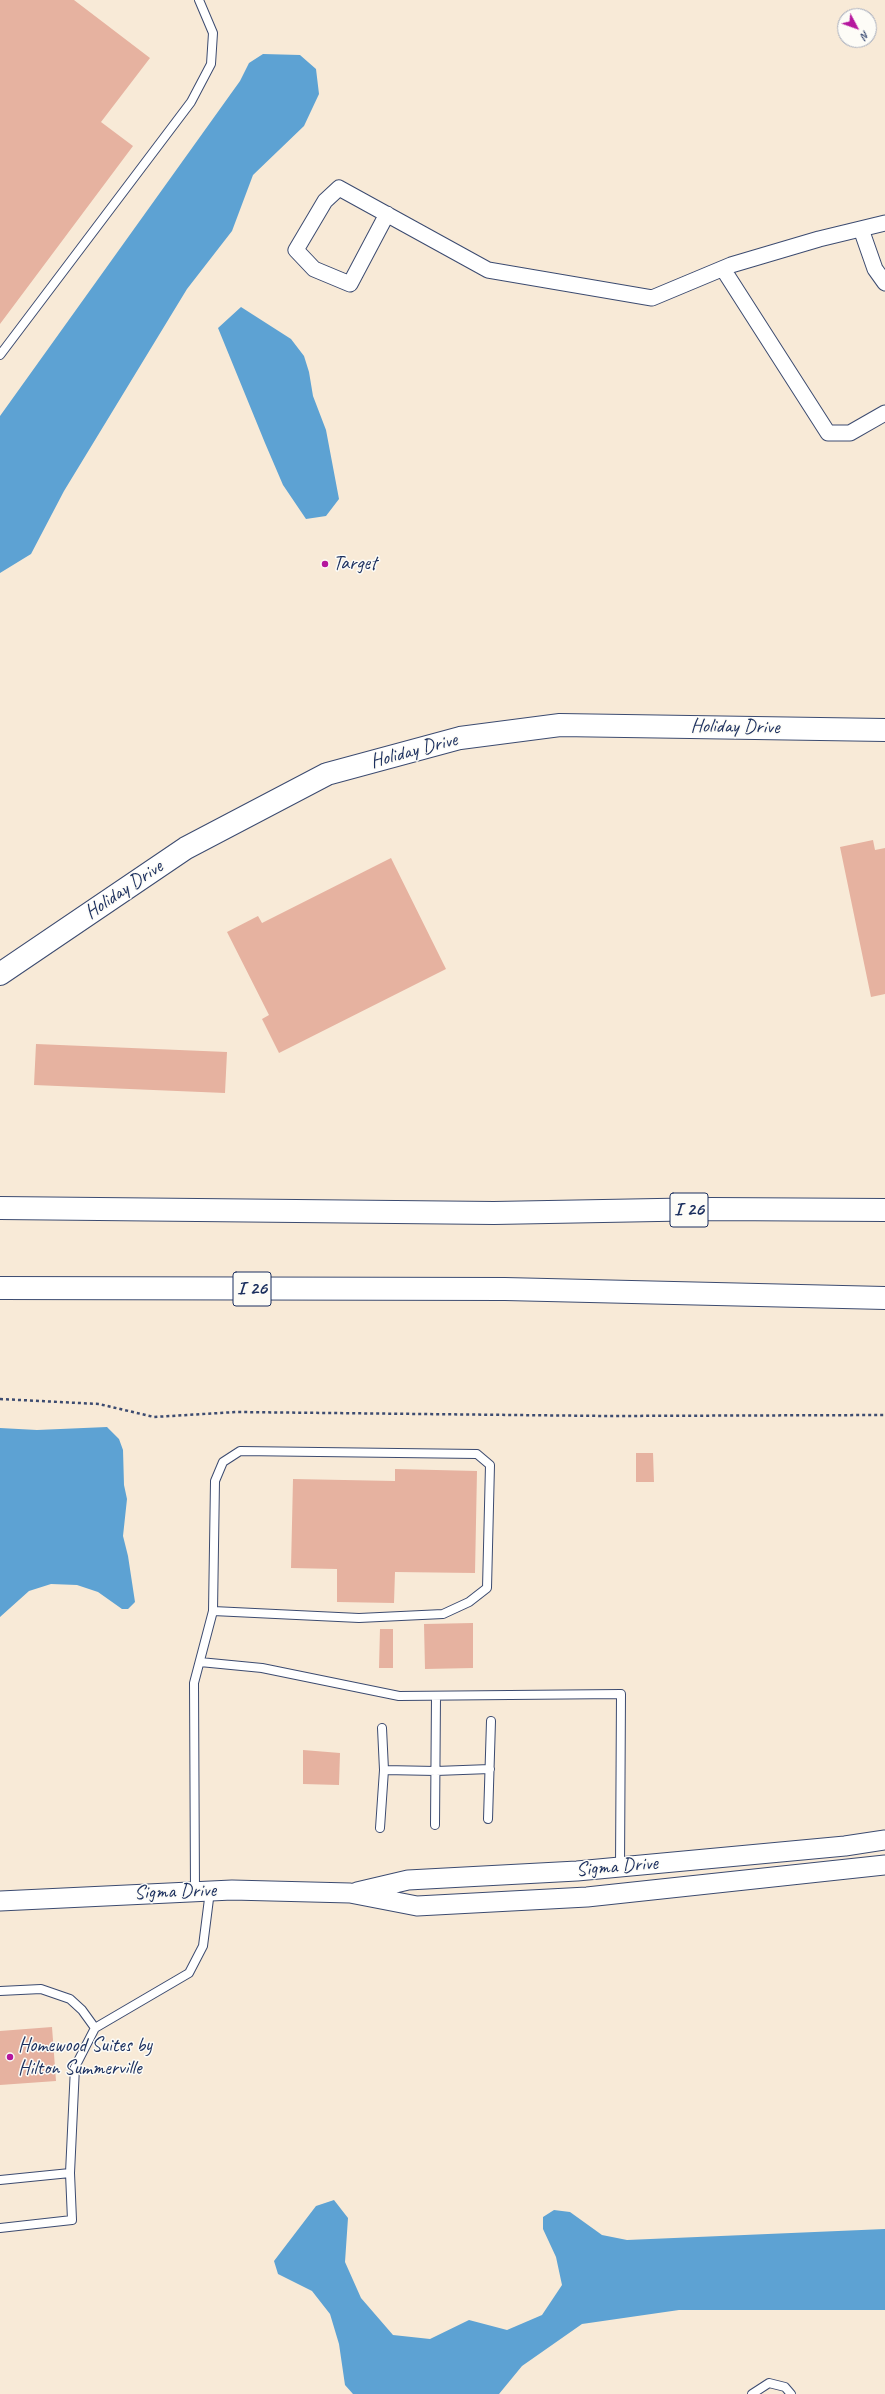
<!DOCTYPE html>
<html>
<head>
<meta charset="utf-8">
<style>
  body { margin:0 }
  #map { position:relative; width:885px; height:2394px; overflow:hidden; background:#f8ead7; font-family:Caveat,sans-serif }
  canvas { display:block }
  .north { position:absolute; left:837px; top:8px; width:40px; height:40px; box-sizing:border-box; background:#fdfcf7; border:1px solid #a3aaba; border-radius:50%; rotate:131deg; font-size:11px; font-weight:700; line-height:16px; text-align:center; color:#1b2f5e }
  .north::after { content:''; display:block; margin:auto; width:14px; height:18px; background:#b5179e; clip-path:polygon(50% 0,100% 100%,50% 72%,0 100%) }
</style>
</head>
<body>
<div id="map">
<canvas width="885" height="2394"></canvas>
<div class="north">N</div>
</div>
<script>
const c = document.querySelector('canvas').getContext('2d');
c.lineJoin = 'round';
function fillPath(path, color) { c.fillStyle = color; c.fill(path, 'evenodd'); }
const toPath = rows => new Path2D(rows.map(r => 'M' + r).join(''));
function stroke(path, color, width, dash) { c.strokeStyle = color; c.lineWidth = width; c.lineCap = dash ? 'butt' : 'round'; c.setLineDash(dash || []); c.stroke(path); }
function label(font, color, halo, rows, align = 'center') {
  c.font = font + ' Caveat,sans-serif'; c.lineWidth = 3; c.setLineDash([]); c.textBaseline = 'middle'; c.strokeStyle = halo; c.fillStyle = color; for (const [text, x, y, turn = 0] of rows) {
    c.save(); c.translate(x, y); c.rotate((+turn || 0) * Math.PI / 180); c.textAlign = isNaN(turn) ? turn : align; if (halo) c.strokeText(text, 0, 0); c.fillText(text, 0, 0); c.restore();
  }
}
fillPath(toPath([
  [263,54,300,55,316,69,319,94,304,126,253,175,232,231,187,289,64,491,31,554,0,573,0,416,240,81,249,63],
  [241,307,291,339,304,356,309,372,313,396,326,430,339,499,326,516,306,519,283,485,265,443,218,328],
  [107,1427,119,1439,123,1450,124,1485,127,1499,123,1536,128,1556,135,1602,128,1609,122,1609,98,1592,77,1585,51,1584,29,1591,0,1617,0,1428,37,1430],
  [334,2200,348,2218,345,2262,361,2298,393,2335,430,2339,469,2320,507,2330,542,2315,562,2285,556,2257,543,2229,543,2217,554,2210,570,2212,602,2235,627,2240,885,2229,885,2310,679,2310,582,2324,522,2366,499,2394,353,2394,345,2385,339,2344,330,2314,312,2291,278,2274,274,2261,316,2206]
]), '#5da2d3');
fillPath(toPath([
  [0,0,74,0,150,58,101,122,133,146,0,324],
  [873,840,875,850,885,848,885,994,871,997,840,847],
  [391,858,446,969,279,1053,262,1019,269,1015,227,932,258,916,262,923],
  [36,1044,227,1052,225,1093,34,1085],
  [636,1453,653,1453,654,1482,636,1482],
  [395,1469,477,1471,475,1573,395,1572,394,1603,337,1602,337,1569,291,1568,293,1479,395,1481],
  [473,1623,473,1668,425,1669,424,1624],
  [380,1629,393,1629,393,1668,379,1668],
  [303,1750,340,1753,339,1785,303,1784],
  [52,2027,56,2081,0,2085,0,2031]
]), '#e6b2a0');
const service = toPath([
  [0,355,191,102,211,64,213,33,199,0],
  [200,1662,262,1668,399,1696,621,1694,620,1867],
  [382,1728,384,1770,436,1771,490,1769],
  [488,1819,491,1721],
  [435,1825,436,1696],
  [380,1828,384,1770],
  [195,1891,194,1683,213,1611,215,1481,223,1462,240,1451,477,1454,490,1465,487,1588,469,1602,443,1614,359,1618,213,1611],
  [0,1991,41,1989,70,1999,82,2010,95,2028],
  [0,2180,70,2173,75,2067,95,2028,189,1973,203,1946,210,1891],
  [0,2228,72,2220,70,2173],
  [752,2394,769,2383,785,2387,791,2394]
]);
const minor = toPath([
  [387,214,350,284,314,269,296,250,325,201,339,188,488,270,652,298,731,265,819,239,885,223],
  [861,229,875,269,885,283],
  [723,269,828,433,850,433,885,413]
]);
const tertiary = toPath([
  [357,1892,408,1880,577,1871,845,1846,885,1840],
  [0,1901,232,1890,350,1893,417,1906,587,1897,885,1865]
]);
const secondary = toPath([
  [0,974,186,848,327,774,460,738,560,725,885,730]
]);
const motorway = toPath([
  [0,1208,494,1213,712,1209,885,1210],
  [0,1288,505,1289,885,1298]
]);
stroke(service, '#3c4b70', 10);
stroke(minor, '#3c4b70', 17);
stroke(tertiary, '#3c4b70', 21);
stroke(secondary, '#3c4b70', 24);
stroke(motorway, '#3c4b70', 24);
stroke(toPath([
  [0,1399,99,1404,154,1417,236,1412,607,1416,885,1415]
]), '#3c4b70', 2.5, [3, 3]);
stroke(service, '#fff', 8);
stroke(minor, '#fff', 15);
stroke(tertiary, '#fff', 19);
stroke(secondary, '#fff', 22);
stroke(motorway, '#fff', 22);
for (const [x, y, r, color] of [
  [325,564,4,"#b5179e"],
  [10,2057,4,"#b5179e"]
]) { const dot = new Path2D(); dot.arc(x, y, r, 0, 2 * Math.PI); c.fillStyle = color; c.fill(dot); stroke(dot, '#fdfcf7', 1.5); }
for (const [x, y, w] of [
  [689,1210,38],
  [252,1289,38]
]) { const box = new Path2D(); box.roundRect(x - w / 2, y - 17, w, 34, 3); c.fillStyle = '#fdfcf7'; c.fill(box); stroke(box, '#1b2f5e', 1); }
label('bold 19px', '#1b2f5e', null, [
  ["I 26",689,1210],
  ["I 26",252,1289]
]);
label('20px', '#1b2f5e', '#fdfcf7', [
  ["Target",333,564],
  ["Homewood Suites by",18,2046],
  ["Hilton Summerville",18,2069]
], 'left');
label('20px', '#1b2f5e', '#fdfcf7', [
  ["Holiday Drive",735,727,1],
  ["Holiday Drive",414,751,-15],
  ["Holiday Drive",124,890,-34],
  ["Sigma Drive",617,1867,-5],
  ["Sigma Drive",175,1892,-2]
]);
</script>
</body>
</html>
